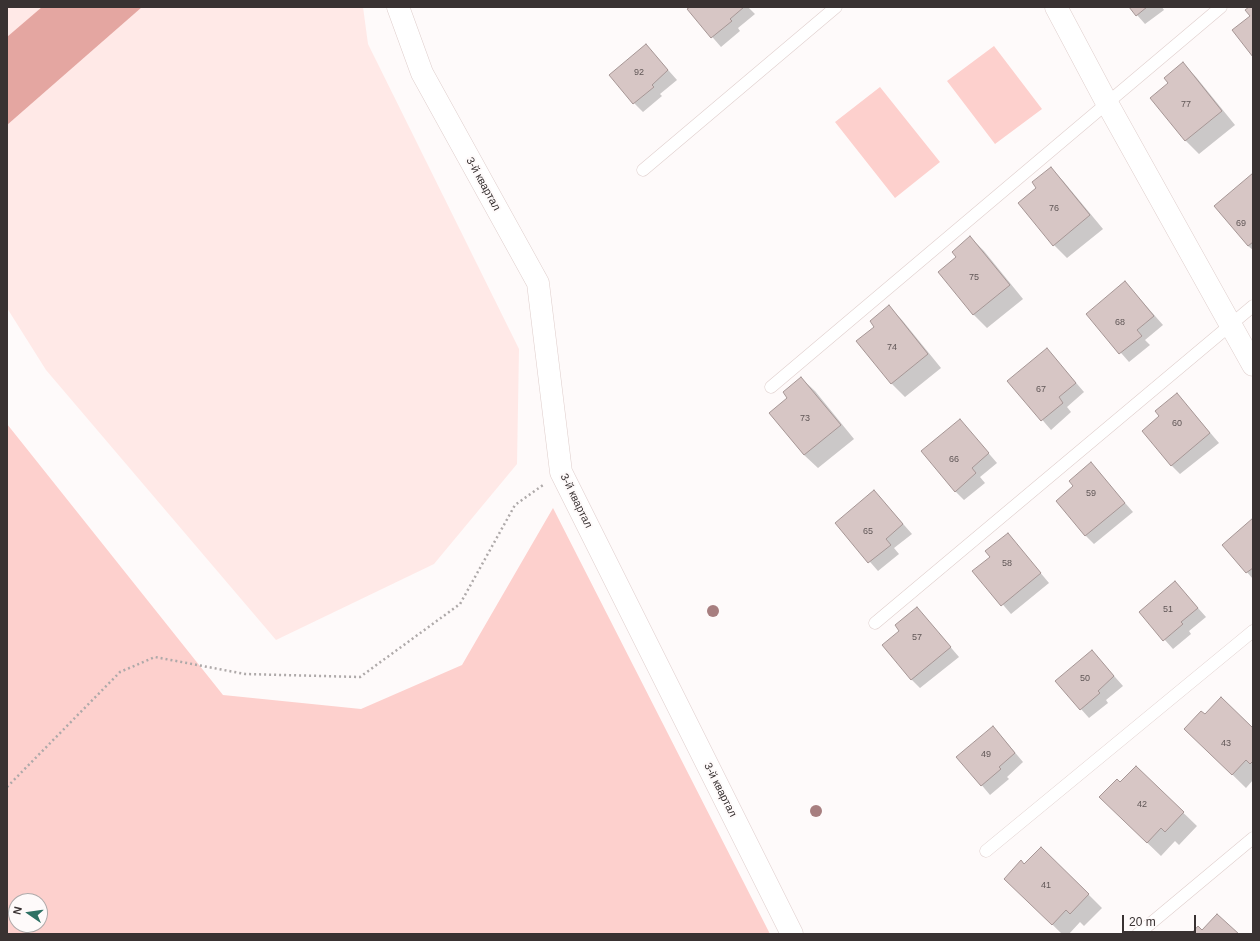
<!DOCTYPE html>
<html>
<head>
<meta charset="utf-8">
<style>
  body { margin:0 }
  #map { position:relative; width:1260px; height:941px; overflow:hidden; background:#fefafa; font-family:Arial,sans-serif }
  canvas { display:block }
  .frame { position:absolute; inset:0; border:8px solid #393232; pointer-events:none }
  .north { position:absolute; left:8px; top:893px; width:40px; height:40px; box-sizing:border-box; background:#fefafa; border:1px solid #afaaaa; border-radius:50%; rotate:283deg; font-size:11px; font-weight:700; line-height:16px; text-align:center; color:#393232 }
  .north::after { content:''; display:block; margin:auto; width:14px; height:18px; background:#2d7164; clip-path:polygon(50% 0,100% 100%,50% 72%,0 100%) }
  .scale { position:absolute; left:1122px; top:915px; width:74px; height:18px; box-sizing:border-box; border:2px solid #393232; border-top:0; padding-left:5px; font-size:12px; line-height:14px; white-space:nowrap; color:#393232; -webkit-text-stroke:3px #fefafa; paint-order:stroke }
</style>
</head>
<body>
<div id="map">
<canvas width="1260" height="941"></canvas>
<div class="frame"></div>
<div class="north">N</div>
<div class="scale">20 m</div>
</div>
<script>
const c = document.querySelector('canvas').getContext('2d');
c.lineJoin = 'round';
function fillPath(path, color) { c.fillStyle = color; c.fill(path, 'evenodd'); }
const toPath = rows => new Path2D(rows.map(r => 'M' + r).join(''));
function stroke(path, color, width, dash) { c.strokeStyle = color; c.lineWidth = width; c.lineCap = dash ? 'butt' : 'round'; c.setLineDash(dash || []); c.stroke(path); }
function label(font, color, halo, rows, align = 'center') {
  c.font = font + ' Arial,sans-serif'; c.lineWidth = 4; c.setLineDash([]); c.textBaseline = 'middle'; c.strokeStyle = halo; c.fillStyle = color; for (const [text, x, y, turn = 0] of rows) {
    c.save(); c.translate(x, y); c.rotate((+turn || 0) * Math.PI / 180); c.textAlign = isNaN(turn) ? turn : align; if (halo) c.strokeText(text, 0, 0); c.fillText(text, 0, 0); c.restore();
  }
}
fillPath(toPath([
  [7,7,363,7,368,44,519,349,517,464,434,564,276,640,46,370,7,308]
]), '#ffe9e7');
fillPath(toPath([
  [994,46,1042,109,995,144,947,81],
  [880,87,940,162,895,198,835,122],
  [7,424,223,695,361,709,462,665,553,508,770,934,7,934],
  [16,901,40,901,40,925,16,925]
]), '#fdd0cd');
fillPath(toPath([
  [42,7,142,7,7,125,7,37]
]), '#e4a6a1');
fillPath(toPath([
  [691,7,748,7,755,14,738,28,740,31,721,47,688,9],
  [1130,7,1162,7,1164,10,1145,24],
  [646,45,677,80,660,94,662,96,643,112,634,103],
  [1183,64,1196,77,1235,125,1199,154,1185,140,1170,84],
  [1051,168,1064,182,1103,229,1067,258,1054,245,1038,188],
  [1253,175,1253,250,1248,246],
  [970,237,984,251,1023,299,987,328,973,314,958,257],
  [1125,282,1163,325,1145,340,1150,345,1129,362,1087,314],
  [889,307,902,320,941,368,905,397,892,384,858,342,876,327],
  [1047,349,1084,392,1067,407,1071,412,1051,430,1009,381],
  [801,378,815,391,854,439,818,468,804,455,770,413,789,398],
  [1177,394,1219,443,1180,474,1171,465,1161,417],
  [960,420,997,463,980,477,985,483,964,500,955,491],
  [1091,464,1133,512,1094,544,1085,535,1075,486],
  [874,491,912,534,894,548,899,554,878,571,836,523],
  [1253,519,1253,579,1223,545],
  [1008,534,1049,583,1011,614,974,571,991,557],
  [1175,582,1206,617,1189,631,1191,634,1173,649,1140,612],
  [917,608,959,657,920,688,911,679,901,631],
  [1092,651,1123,686,1106,700,1108,703,1089,718,1081,709],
  [1205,716,1253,730,1253,780,1246,788,1199,742],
  [1002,737,1023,762,1007,777,1009,779,990,795,958,757],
  [1136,767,1197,826,1179,845,1175,841,1161,856,1114,811,1120,784],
  [1025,865,1088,894,1102,908,1084,926,1080,922,1069,934,1062,934,1019,892]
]), '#0003');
const building = toPath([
  [690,7,744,7,730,19,732,21,711,38,687,9,690,7],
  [1129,7,1147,7,1136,16,1129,7],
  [1249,7,1253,7,1253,57,1232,30,1250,16,1245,10,1249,7],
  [646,44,668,70,652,85,654,87,633,104,609,75,646,44],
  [1183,62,1222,111,1185,141,1150,98,1168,83,1164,78,1183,62],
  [1051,167,1090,215,1053,246,1018,203,1036,188,1032,182,1051,167],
  [1253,173,1253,242,1248,246,1214,206,1253,173],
  [970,236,1010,285,973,315,938,272,956,257,952,252,970,236],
  [1125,281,1154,316,1137,330,1142,336,1119,354,1086,314,1125,281],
  [889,305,928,354,891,384,856,341,874,327,870,321,889,305],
  [1047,348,1076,383,1059,397,1063,403,1041,421,1007,381,1047,348],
  [801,377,841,425,804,455,769,413,787,398,783,392,801,377],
  [1177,393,1210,433,1171,466,1142,431,1159,416,1155,411,1177,393],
  [960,419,989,453,972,468,976,473,955,492,921,451,960,419],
  [1091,462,1125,503,1085,536,1056,501,1073,486,1069,481,1091,462],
  [874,490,903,524,886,539,891,545,868,563,835,523,874,490],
  [1253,518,1253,568,1246,573,1222,545,1253,518],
  [1008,533,1041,573,1001,606,972,571,990,557,985,551,1008,533],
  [1175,581,1198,608,1181,622,1183,624,1163,641,1139,612,1175,581],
  [917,607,951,647,911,680,882,645,899,631,895,625,917,607],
  [1092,650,1114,676,1098,691,1100,693,1080,710,1055,681,1092,650],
  [1221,697,1253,728,1253,761,1250,764,1246,760,1232,775,1184,729,1201,711,1205,714,1221,697],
  [993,726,1015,753,999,767,1001,769,981,786,956,757,993,726],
  [1136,766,1184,812,1165,832,1161,828,1147,843,1099,797,1117,779,1120,782,1136,766],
  [1041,847,1089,894,1070,914,1066,910,1052,925,1004,879,1021,860,1024,864,1041,847],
  [1217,914,1239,934,1191,934,1198,926,1202,930,1217,914]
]);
fillPath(building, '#d7c6c5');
stroke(building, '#a69695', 1);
const lane = toPath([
  [643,170,836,7],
  [771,387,1221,7],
  [875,623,1253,306],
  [986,851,1253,631],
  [1138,934,1253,838]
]);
const street = toPath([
  [398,7,422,73,538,283,561,472,792,934],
  [1056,7,1107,103,1253,365]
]);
stroke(lane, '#dfcecc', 13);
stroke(street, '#dfcecc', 23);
stroke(toPath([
  [7,787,120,672,155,657,245,674,360,677,460,604,515,505,543,485]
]), '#aea9a9', 2.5, [2, 3]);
stroke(lane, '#fff', 12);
stroke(street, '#fff', 22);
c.fillStyle = '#a77e7f';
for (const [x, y] of [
  [713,611],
  [816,811]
]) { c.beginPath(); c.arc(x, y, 6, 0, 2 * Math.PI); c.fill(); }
label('9px', '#605757', null, [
  ["92",639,73],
  ["77",1186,105],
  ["76",1054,209],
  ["69",1241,224],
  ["75",974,278],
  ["68",1120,323],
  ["74",892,348],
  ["67",1041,390],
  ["73",805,419],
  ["60",1177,424],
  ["66",954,460],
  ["59",1091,494],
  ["65",868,532],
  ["58",1007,564],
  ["51",1168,610],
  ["57",917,638],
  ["50",1085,679],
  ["43",1226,744],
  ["49",986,755],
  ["42",1142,805],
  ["41",1046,886]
]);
label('11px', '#393232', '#fefafa', [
  ["3-й квартал",483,184,61],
  ["3-й квартал",576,501,64],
  ["3-й квартал",720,790,63]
]);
</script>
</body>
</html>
